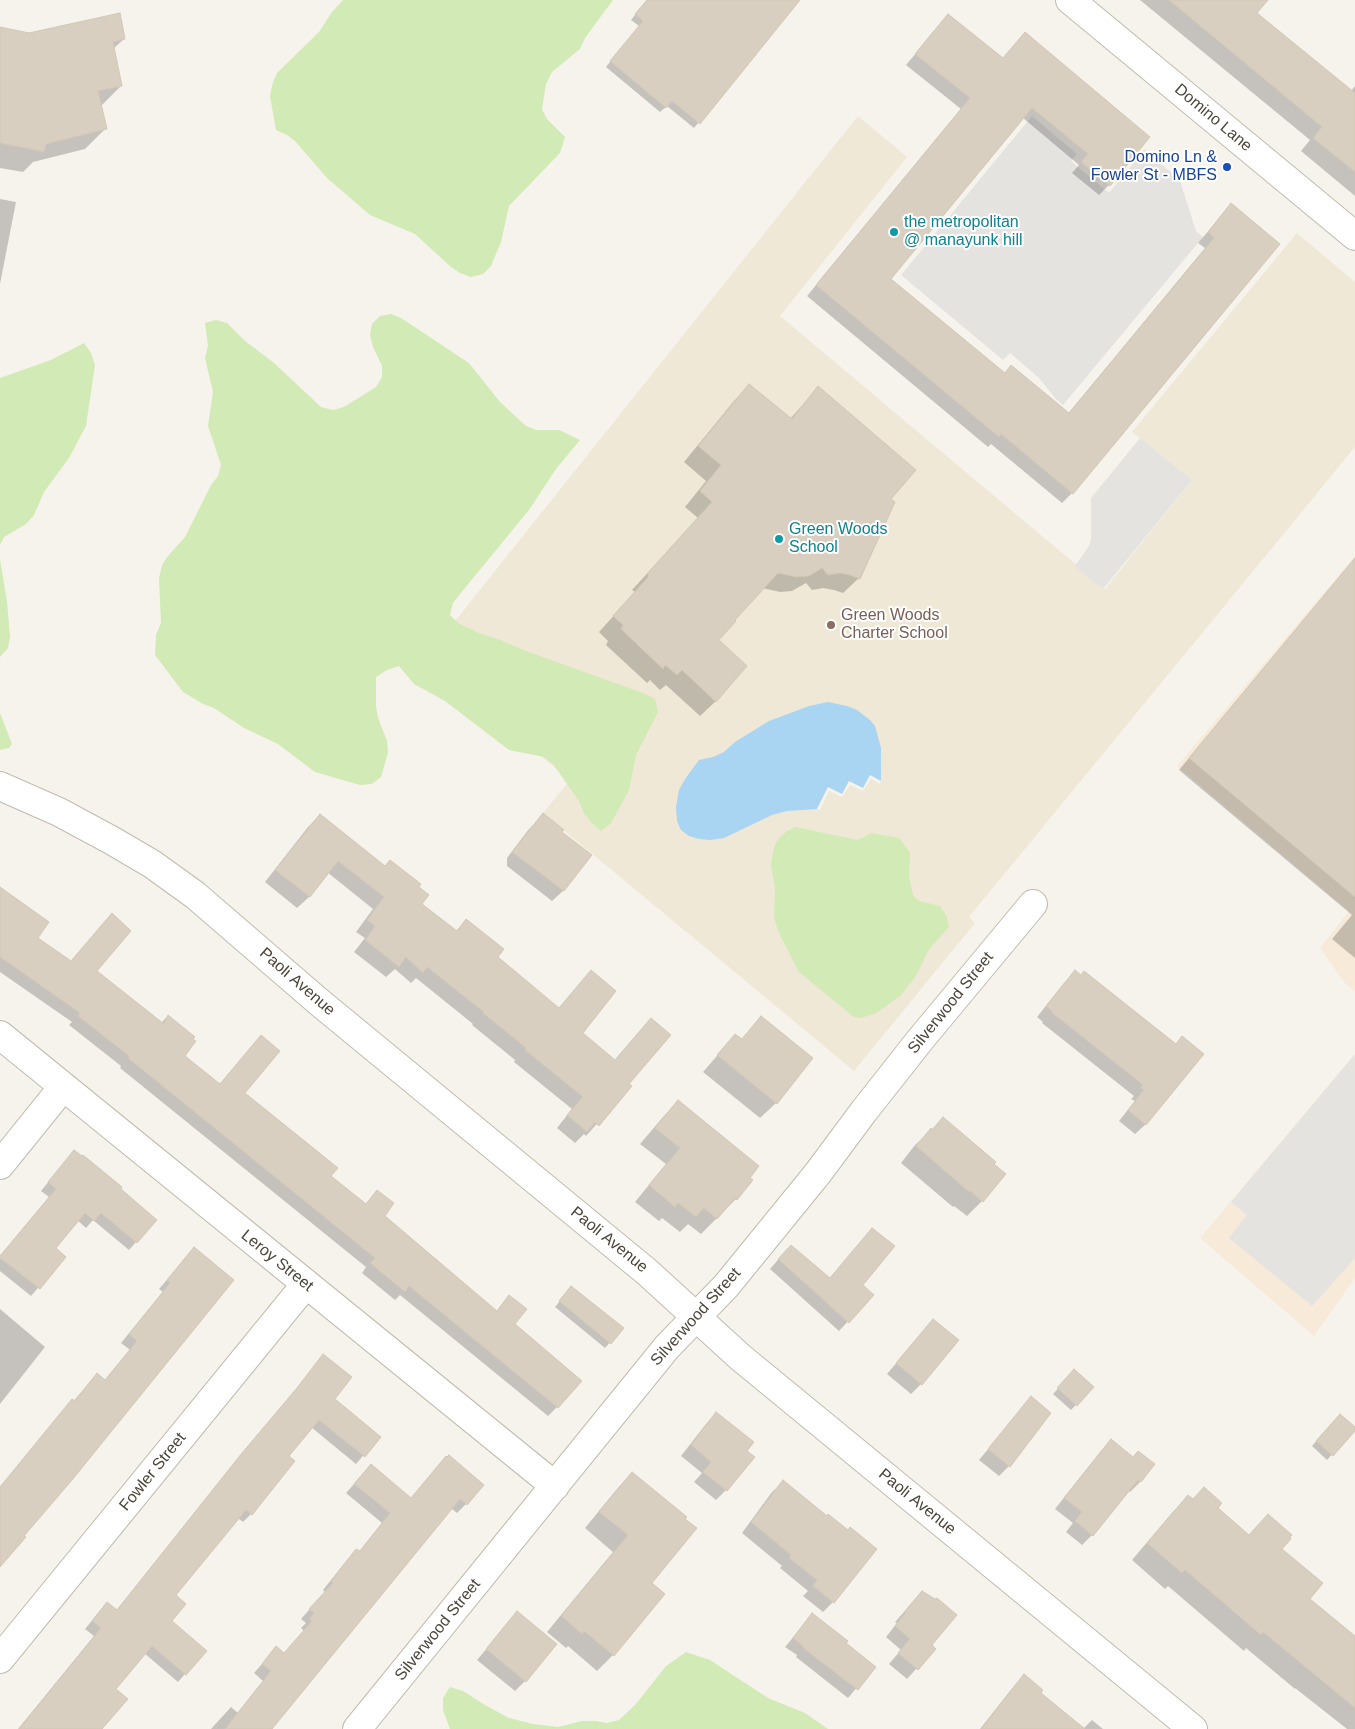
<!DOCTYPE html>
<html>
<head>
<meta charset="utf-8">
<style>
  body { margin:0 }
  canvas { display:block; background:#f6f3ec }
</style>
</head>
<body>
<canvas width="1355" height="1729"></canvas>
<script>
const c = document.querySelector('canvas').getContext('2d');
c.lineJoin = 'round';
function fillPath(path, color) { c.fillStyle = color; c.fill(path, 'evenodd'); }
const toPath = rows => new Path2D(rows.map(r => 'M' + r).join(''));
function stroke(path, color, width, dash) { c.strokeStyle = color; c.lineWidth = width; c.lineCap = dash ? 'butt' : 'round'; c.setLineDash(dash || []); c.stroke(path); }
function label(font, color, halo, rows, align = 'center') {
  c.font = font + ' Helvetica,sans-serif'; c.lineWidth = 4; c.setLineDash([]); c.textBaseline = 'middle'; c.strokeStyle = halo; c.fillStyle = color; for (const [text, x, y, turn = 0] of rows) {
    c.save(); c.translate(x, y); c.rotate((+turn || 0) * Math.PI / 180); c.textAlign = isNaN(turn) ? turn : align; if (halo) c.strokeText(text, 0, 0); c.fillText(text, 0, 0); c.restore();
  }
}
fillPath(toPath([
  [1355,556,1355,992,1344,982,1320,948,1349,911,1177,766],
  [1355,1054,1355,1278,1314,1336,1200,1238]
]), '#f7ead8');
fillPath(toPath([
  [858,116,907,157,780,316,1105,589,1192,480,1132,432,1297,233,1355,282,1355,447,969,917,975,923,854,1071,543,813,570,780,424,660]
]), '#efe8d6');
fillPath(toPath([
  [343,0,613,0,585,38,580,49,552,72,546,84,542,109,547,119,565,137,560,153,509,206,501,242,491,266,483,274,471,277,460,273,451,267,415,234,370,215,327,178,295,141,287,135,276,130,270,96,273,82,277,73,319,32,332,12],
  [391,314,401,318,469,363,500,402,526,426,536,430,559,430,580,440,556,469,529,510,460,594,453,603,450,615,458,623,479,633,503,641,526,651,643,693,655,699,658,712,636,755,629,790,611,823,601,831,591,822,584,813,579,801,553,764,544,757,509,750,445,701,414,684,399,666,387,670,376,677,376,706,378,718,387,741,388,753,381,777,372,784,360,785,315,772,278,744,244,728,214,708,203,704,183,692,155,655,156,635,161,623,159,578,162,565,168,556,185,537,211,485,218,476,221,465,208,426,213,392,205,358,208,346,205,323,216,320,227,323,244,340,274,363,321,407,333,410,344,407,376,387,382,377,382,366,373,347,370,335,372,324,380,316],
  [84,343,91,353,95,365,86,426,69,458,44,492,34,515,26,524,4,537,0,545,0,378,51,360],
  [0,559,7,601,10,637,8,648,0,657],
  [0,713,12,744,9,748,0,750],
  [795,827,858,840,871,833,899,838,910,853,909,877,913,895,919,901,940,906,946,915,949,927,929,949,916,976,900,996,876,1013,861,1018,854,1017,799,972,778,931,774,917,775,888,771,865,774,847,779,838,787,831],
  [686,1652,710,1660,768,1698,805,1713,828,1729,450,1729,443,1710,443,1698,450,1687,463,1691,485,1705,509,1718,533,1724,558,1727,582,1721,595,1721,607,1723,619,1720,636,1704,666,1666]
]), '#d2eab5');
fillPath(toPath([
  [1032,116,1077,154,1071,161,1109,193,1145,149,1180,181,1196,231,1203,237,1063,405,1055,398,1039,378,1010,353,1003,360,901,275],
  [1140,438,1192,480,1104,588,1094,583,1075,566,1089,546,1091,539,1091,498],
  [1355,1054,1355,1258,1312,1306,1229,1238,1247,1215,1231,1202]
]), '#e5e3e0');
fillPath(toPath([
  [828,702,847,706,857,710,870,720,875,726,881,748,881,781,870,776,863,789,849,782,842,795,828,788,817,809,787,811,772,815,724,838,710,840,699,839,689,836,681,830,677,821,676,807,679,790,685,779,699,760,713,757,724,752,735,742,769,721,809,706]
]), '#a9d4f2');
fillPath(toPath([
  [870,775,881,781,880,784,871,779,863,791,850,785,842,797,829,791,820,810,817,809,828,787,842,794,849,781,863,788]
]), '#f6f3ec');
fillPath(toPath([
  [647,0,799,0,694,128,667,106,660,112,606,67,639,26,631,20],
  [1140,0,1267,0,1256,13,1351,91,1355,86,1355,196,1301,151,1310,140],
  [948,15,1002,59,1025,34,1109,185,1099,195,1072,173,1079,165,1023,118,889,279,1004,374,1068,414,1205,248,1198,243,1231,205,1278,244,1072,493,1062,503,991,444,988,447,807,296,961,109,906,65],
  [0,29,29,34,124,39,113,49,121,86,101,106,106,128,85,149,33,162,23,172,0,168],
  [0,199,16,202,0,284],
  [749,385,790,419,818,388,889,499,859,578,843,593,834,590,823,588,812,590,806,583,792,591,780,592,762,588,717,640,716,701,700,716,666,685,660,690,650,680,647,683,606,645,608,641,599,632,635,592,632,590,698,518,685,507,706,481,684,462,734,401],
  [1355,558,1355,958,1332,939,1352,915,1179,770],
  [320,815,385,867,417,887,420,905,455,932,467,920,496,957,558,1009,591,972,581,1033,614,1061,651,1019,628,1085,630,1087,586,1136,584,1134,575,1143,557,1128,572,1109,514,1062,515,1060,472,1025,473,1024,416,978,411,983,395,969,386,977,354,952,365,938,356,932,373,909,327,872,309,897,297,908,265,882,308,827],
  [540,819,590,855,563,891,552,901,507,866,507,858,529,829],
  [0,888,36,938,70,962,96,971,161,1023,168,1016,183,1056,219,1085,261,1036,243,1093,329,1176,365,1205,377,1192,383,1216,496,1312,510,1297,514,1325,557,1407,548,1416,400,1295,395,1300,362,1273,366,1267,120,1068,121,1066,69,1025,72,1022,0,972],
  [1075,972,1175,1045,1182,1037,1146,1124,1135,1134,1119,1121,1135,1101,1131,1099,1134,1096,1042,1023,1043,1022,1037,1017,1065,982],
  [762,1018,776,1103,760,1118,703,1072,735,1035,741,1040],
  [678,1102,751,1180,736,1199,701,1234,688,1224,680,1232,662,1218,659,1221,635,1202,666,1164,640,1144,663,1117],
  [943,1119,982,1201,967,1216,954,1206,953,1207,901,1163,915,1145],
  [67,1159,136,1242,129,1250,93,1220,86,1228,77,1220,54,1249,65,1257,31,1296,0,1271,0,1256,49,1197,41,1191],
  [872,1229,862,1285,873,1295,839,1331,770,1269,782,1255,829,1279],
  [194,1249,23,1536,0,1566,0,1487,89,1383,97,1374,104,1381,130,1350,121,1343,163,1292,159,1289],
  [567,1292,623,1328,605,1348,555,1307],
  [0,1309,45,1347,0,1404],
  [933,1320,921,1384,911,1394,887,1374],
  [324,1355,333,1399,379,1437,356,1464,311,1427,287,1456,293,1462,251,1514,243,1522,238,1518,174,1595,170,1622,185,1674,178,1682,144,1653,114,1689,101,1729,18,1729,94,1636,85,1629,99,1612,116,1611,235,1463],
  [1070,1376,1093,1387,1071,1410,1053,1394],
  [1031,1398,1009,1466,999,1476,979,1460],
  [717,1414,745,1451,726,1490,716,1500,694,1482,702,1473,681,1456,706,1424],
  [1335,1420,1355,1429,1327,1460,1312,1446],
  [1111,1440,1140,1482,1130,1492,1128,1490,1092,1535,1082,1545,1066,1532,1073,1523,1055,1509,1101,1451],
  [446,1457,466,1504,457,1513,451,1508,269,1729,211,1729,231,1707,238,1713,263,1681,254,1673,276,1648,284,1654,304,1631,301,1628,306,1623,301,1619,325,1592,323,1590,348,1559,357,1550,359,1552,382,1523,346,1493,362,1475,410,1499],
  [632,1473,650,1584,663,1594,613,1655,597,1671,568,1646,566,1648,547,1632,613,1552,585,1528,617,1489],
  [783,1482,833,1602,823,1612,803,1596,808,1591,780,1568,782,1566,742,1533,772,1492],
  [1188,1496,1193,1500,1216,1508,1248,1536,1268,1515,1281,1549,1309,1599,1355,1638,1355,1729,1347,1729,1295,1688,1295,1689,1246,1648,1244,1651,1168,1586,1165,1589,1132,1560,1172,1513],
  [922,1592,930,1645,934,1649,907,1679,889,1664,901,1650,886,1637,897,1623,895,1622],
  [517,1613,525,1681,515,1691,477,1660],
  [812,1615,874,1667,848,1698,796,1657,797,1655,785,1647],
  [1024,1676,1039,1693,1083,1729,1092,1720,1103,1729,980,1729,1014,1686]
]), '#0003');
const building = toPath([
  [647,0,800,0,700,124,672,101,666,108,610,61,643,21,635,14,647,0],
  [1169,0,1268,0,1257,13,1355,93,1355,172,1313,138,1322,127,1169,0],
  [120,13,125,39,113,42,122,86,98,91,107,129,46,144,44,152,0,143,0,27,29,33,120,13],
  [948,14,1003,58,1025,32,1150,137,1110,186,1081,162,1088,154,1032,108,891,279,1005,373,1011,365,1069,413,1214,238,1208,232,1231,203,1280,244,1073,494,1001,434,999,437,816,285,970,98,915,54,948,14],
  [749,384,792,419,818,386,916,470,891,499,895,502,860,579,850,575,840,573,828,575,822,568,809,576,796,577,778,573,735,620,736,621,719,640,747,666,716,702,682,670,677,675,665,665,663,669,621,629,623,625,613,616,649,576,647,574,712,502,700,491,721,465,698,446,749,384],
  [1355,558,1355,897,1189,758,1355,558],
  [543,813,564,830,562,832,592,855,564,891,512,852,543,813],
  [320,814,385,866,390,860,421,884,419,887,429,895,422,904,457,931,466,919,504,949,498,957,559,1008,591,970,616,991,583,1033,615,1060,651,1018,671,1035,629,1084,632,1086,599,1126,595,1122,587,1132,567,1115,583,1097,525,1050,526,1048,483,1013,484,1012,427,967,423,973,406,957,399,967,365,940,375,926,367,920,384,897,338,861,310,897,275,870,320,814],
  [0,887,49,922,38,938,71,961,112,913,131,931,97,971,164,1024,168,1015,195,1037,193,1039,196,1041,185,1056,220,1084,261,1035,280,1051,245,1093,338,1168,331,1176,366,1204,377,1190,394,1203,385,1216,497,1311,509,1295,527,1309,515,1324,582,1381,558,1408,409,1286,405,1292,370,1263,375,1258,128,1058,129,1056,78,1016,80,1013,0,957,0,887],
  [1075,970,1081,975,1084,971,1176,1044,1182,1036,1204,1054,1146,1125,1128,1110,1144,1090,1140,1088,1143,1085,1051,1012,1052,1011,1046,1006,1075,970],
  [761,1016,813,1058,777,1104,717,1055,735,1034,742,1039,761,1016],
  [678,1100,759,1166,750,1178,753,1180,737,1200,735,1198,717,1219,704,1208,696,1217,678,1203,675,1207,649,1185,680,1148,655,1128,678,1100],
  [943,1117,996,1162,994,1164,1006,1174,983,1202,970,1191,969,1192,916,1146,931,1128,932,1130,943,1117],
  [74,1150,82,1156,83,1155,122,1187,121,1189,157,1220,137,1243,101,1213,94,1221,85,1213,56,1248,66,1257,40,1289,0,1258,0,1256,56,1189,48,1182,74,1150],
  [872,1228,895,1246,863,1285,874,1295,849,1323,778,1259,791,1245,830,1278,872,1228],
  [194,1247,234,1280,72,1480,24,1536,26,1537,0,1567,0,1487,72,1399,75,1401,97,1373,105,1380,137,1341,129,1334,170,1283,167,1280,194,1247],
  [571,1286,624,1328,611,1344,559,1301,571,1286],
  [933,1319,959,1340,922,1385,896,1363,933,1319],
  [323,1354,352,1377,335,1399,381,1437,365,1457,319,1420,289,1456,295,1461,252,1515,246,1510,176,1595,186,1604,172,1621,207,1651,186,1675,152,1646,116,1689,128,1699,102,1729,19,1729,101,1628,92,1621,107,1602,117,1610,242,1453,297,1388,323,1354],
  [1074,1369,1094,1387,1077,1406,1057,1388,1074,1369],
  [1031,1396,1051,1413,1010,1467,988,1449,1031,1396],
  [716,1412,754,1442,747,1451,755,1457,727,1491,703,1472,711,1462,691,1445,716,1412],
  [1340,1414,1355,1427,1355,1431,1333,1456,1316,1441,1340,1414],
  [1111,1439,1133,1457,1138,1451,1155,1464,1141,1482,1138,1480,1093,1536,1075,1521,1082,1512,1064,1498,1111,1439],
  [449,1455,484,1485,467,1505,460,1499,272,1729,225,1729,271,1671,262,1664,276,1646,284,1653,312,1621,309,1619,314,1613,309,1609,333,1583,331,1581,356,1549,360,1551,390,1513,354,1484,371,1464,411,1498,446,1456,447,1457,449,1455],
  [632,1472,687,1517,685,1519,697,1528,652,1583,665,1594,614,1656,584,1631,582,1634,561,1616,628,1535,599,1512,632,1472],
  [783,1480,827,1516,828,1514,848,1530,850,1527,877,1549,834,1603,813,1586,817,1580,789,1558,791,1555,751,1522,783,1480],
  [1204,1487,1222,1503,1218,1508,1249,1535,1268,1514,1292,1535,1290,1537,1291,1539,1282,1549,1323,1583,1310,1599,1355,1636,1355,1708,1263,1632,1261,1635,1185,1570,1182,1573,1147,1543,1188,1495,1193,1499,1204,1487],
  [922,1591,935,1599,937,1598,957,1615,932,1645,936,1649,918,1670,898,1653,910,1639,895,1626,906,1612,905,1611,922,1591],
  [517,1611,557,1644,526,1682,486,1649,517,1611],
  [812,1613,848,1641,846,1643,876,1667,858,1690,803,1648,804,1647,793,1638,812,1613],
  [1024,1674,1043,1690,1041,1693,1085,1729,981,1729,1024,1674]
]);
fillPath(building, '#d8cfc1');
stroke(building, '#d3c7b4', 1);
const minor = toPath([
  [1070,0,1355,236],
  [0,786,59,812,111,840,152,864,195,895,319,1002,647,1272,740,1357,1193,1729],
  [0,1035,555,1486],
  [0,1165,63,1087],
  [0,1659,306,1284],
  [357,1729,667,1347,726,1286,818,1173,864,1111,920,1040,1033,904]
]);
stroke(minor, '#c2bbae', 30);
stroke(minor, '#fff', 28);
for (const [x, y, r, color] of [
  [1227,167,5,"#1a4fb4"],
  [894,232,5,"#0f9aa8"],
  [779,539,5,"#0f9aa8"],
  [831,625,5,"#8d6e63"]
]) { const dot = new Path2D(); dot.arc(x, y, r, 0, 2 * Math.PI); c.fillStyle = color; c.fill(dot); stroke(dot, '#fff', 2); }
label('16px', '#4b4439', '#fff', [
  ["Domino Lane",1213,118,40],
  ["Paoli Avenue",297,982,41],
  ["Silverwood Street",951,1003,-51],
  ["Paoli Avenue",609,1240,39],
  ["Leroy Street",277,1261,39],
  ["Silverwood Street",696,1317,-48],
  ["Fowler Street",153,1472,-51],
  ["Paoli Avenue",917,1502,39],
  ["Silverwood Street",438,1630,-51]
]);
label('16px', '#164399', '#fff', [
  ["Domino Ln &",1217,158],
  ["Fowler St - MBFS",1217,176]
], 'right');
label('16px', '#0d838f', '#fff', [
  ["the metropolitan",904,223],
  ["@ manayunk hill",904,241],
  ["Green Woods",789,530],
  ["School",789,548]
], 'left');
label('16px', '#785e54', '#fff', [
  ["Green Woods",841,616],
  ["Charter School",841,634]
], 'left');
</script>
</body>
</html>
